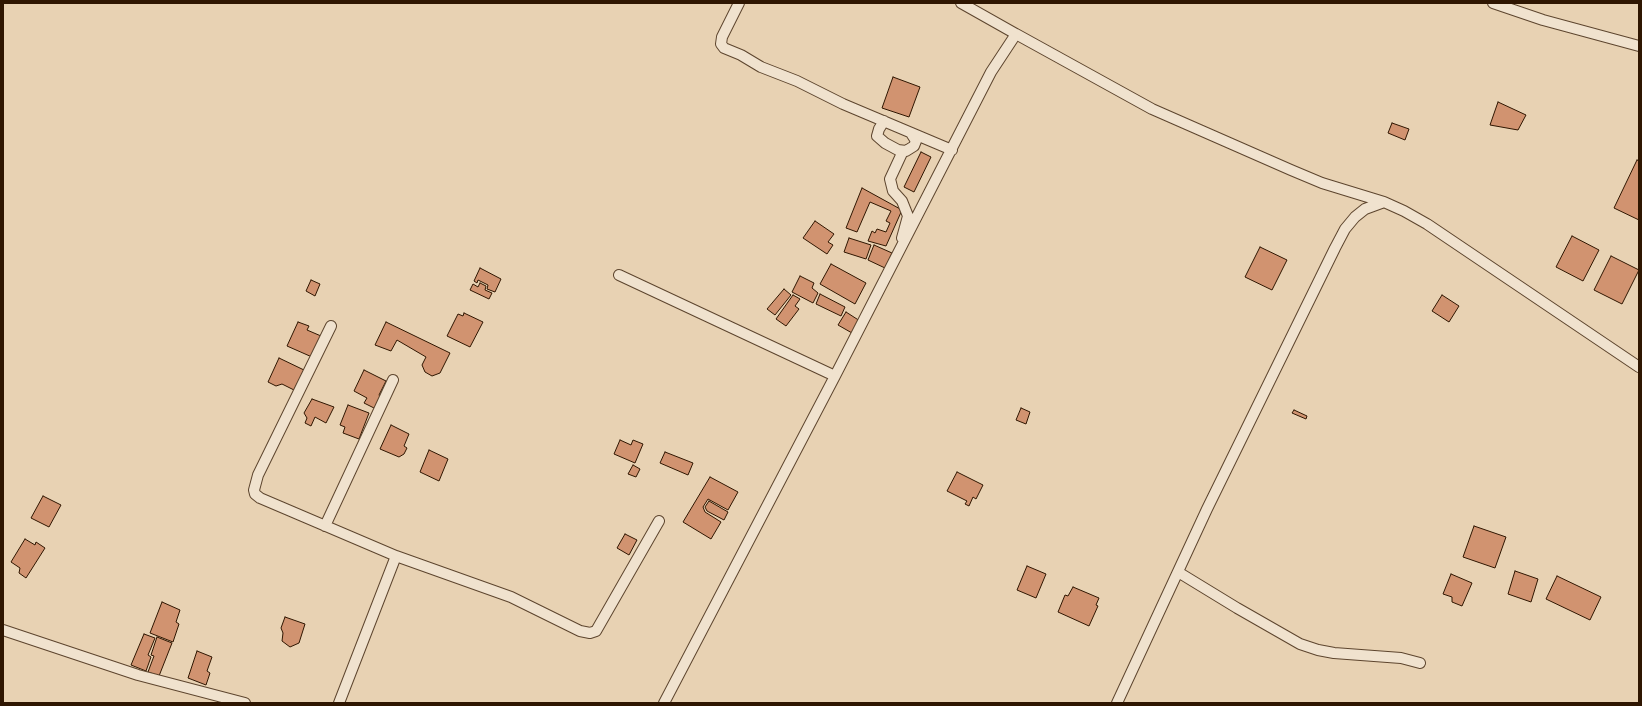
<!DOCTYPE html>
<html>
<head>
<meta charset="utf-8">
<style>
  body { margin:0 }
  #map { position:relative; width:1642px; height:706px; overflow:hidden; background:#e8d2b3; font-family:"IM FELL English",serif }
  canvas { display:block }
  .frame { position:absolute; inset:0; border:4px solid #2f1601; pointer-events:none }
</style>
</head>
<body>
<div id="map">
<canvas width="1642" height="706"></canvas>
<div class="frame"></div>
</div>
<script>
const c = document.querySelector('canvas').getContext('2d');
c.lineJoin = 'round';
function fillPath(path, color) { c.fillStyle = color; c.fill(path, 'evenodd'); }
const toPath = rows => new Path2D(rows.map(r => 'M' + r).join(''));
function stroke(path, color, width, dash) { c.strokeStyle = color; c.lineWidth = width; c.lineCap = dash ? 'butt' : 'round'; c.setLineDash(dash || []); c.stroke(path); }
const building = toPath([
  [893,77,920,87,909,117,882,108,893,77],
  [1498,102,1526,115,1518,130,1490,125,1498,102],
  [1392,123,1409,129,1405,140,1388,133,1392,123],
  [921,152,931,157,914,192,904,187,921,152],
  [1637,160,1639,161,1639,220,1614,208,1637,160],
  [862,188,902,210,886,246,868,241,872,231,875,233,877,229,886,232,890,223,886,221,891,211,870,202,857,232,846,228,862,188],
  [815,221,834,234,828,242,833,245,827,254,803,238,815,221],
  [1572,236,1599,250,1583,281,1556,267,1572,236],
  [849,238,871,245,866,259,844,252,849,238],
  [874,245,892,253,885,268,868,260,874,245],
  [1260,247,1287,260,1272,290,1245,277,1260,247],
  [1611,256,1639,270,1622,304,1594,290,1611,256],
  [831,264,866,283,855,304,820,284,831,264],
  [480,268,501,279,495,292,487,289,488,285,478,280,477,283,474,281,480,268],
  [800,276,814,283,812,288,818,293,813,303,792,292,800,276],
  [311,280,320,284,315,296,306,291,311,280],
  [480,283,486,286,485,290,492,293,489,299,470,290,473,284,478,287,480,283],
  [784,289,791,295,775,315,767,309,784,289],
  [820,294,845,307,841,316,816,304,820,294],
  [793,295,800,299,795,306,799,309,786,326,776,319,793,295],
  [1442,295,1459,306,1449,322,1432,311,1442,295],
  [846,312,860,321,852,333,838,325,846,312],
  [464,313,483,322,470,347,447,336,458,314,463,316,464,313],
  [298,322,309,326,307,330,321,336,312,357,287,346,298,322],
  [386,322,450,353,440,373,432,376,425,372,422,365,426,357,397,340,391,351,375,345,386,322],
  [279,358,304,370,294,390,282,384,276,386,268,382,279,358],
  [364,370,386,381,379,395,381,398,376,409,364,403,367,398,354,391,364,370],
  [312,399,334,407,326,423,315,417,311,426,305,423,307,418,304,413,312,399],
  [348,405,369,413,359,439,343,433,345,427,340,425,348,405],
  [1021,408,1030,412,1026,424,1016,420,1021,408],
  [1294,410,1307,416,1306,419,1292,413,1294,410],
  [391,425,409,434,404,446,407,448,404,454,399,457,380,449,391,425],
  [620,440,631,445,633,440,643,444,635,463,614,454,620,440],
  [429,450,448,459,439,481,420,472,429,450],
  [665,452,693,463,688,475,660,463,665,452],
  [633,465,640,469,636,477,628,474,633,465],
  [957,472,983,485,976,499,973,497,969,506,965,504,967,501,947,491,957,472],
  [710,477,738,492,728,510,708,499,703,507,705,512,721,522,711,539,683,522,710,477],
  [43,496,61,505,49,527,31,518,43,496],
  [709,501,728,512,724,520,707,511,705,507,709,501],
  [1474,526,1506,537,1495,568,1463,557,1474,526],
  [625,534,637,540,629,555,617,548,625,534],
  [25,539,35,545,36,542,45,548,26,578,19,573,20,568,11,562,25,539],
  [1027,566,1046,574,1036,598,1017,590,1027,566],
  [1515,571,1538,579,1531,602,1508,594,1515,571],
  [1451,574,1472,583,1462,606,1452,602,1452,597,1443,594,1451,574],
  [1557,576,1601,597,1590,620,1546,599,1557,576],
  [1073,587,1099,598,1096,605,1098,606,1089,626,1058,612,1065,595,1068,596,1073,587],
  [162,602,180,610,176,622,179,624,173,642,150,633,162,602],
  [285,617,305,624,299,643,290,647,282,641,283,633,281,628,285,617],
  [144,634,155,638,148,655,151,657,146,671,131,665,144,634],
  [157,637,172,643,159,676,148,672,154,656,151,655,157,637],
  [197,651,212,657,207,671,210,673,206,685,188,678,197,651]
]);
fillPath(building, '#d19370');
stroke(building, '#2f1601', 1);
const street = toPath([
  [739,3,722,37,721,44,724,48,741,55,761,67,797,81,843,104,952,150],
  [961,3,1016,34],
  [1493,3,1543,20,1639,46],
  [884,121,879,129,877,136,885,143,898,150,906,151,914,146,916,141,911,133],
  [902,238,908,216,902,201,893,191,890,179,903,151],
  [619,275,835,376],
  [331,326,258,475,254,490,255,494,260,498,396,556,339,703],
  [325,526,393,380],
  [396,556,511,597,580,631,590,633,596,631,659,521],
  [1178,572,1237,608,1300,644,1318,650,1334,653,1401,658,1420,663],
  [3,630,138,675,245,703],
  [664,703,835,376,991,72,1016,34,1152,109,1291,170,1322,183,1384,202,1404,211,1427,224,1639,367],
  [1117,703,1207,509,1335,248,1345,229,1355,217,1365,209,1384,202]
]);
stroke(street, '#5d452e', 12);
stroke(street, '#f0e2ce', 10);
</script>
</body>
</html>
